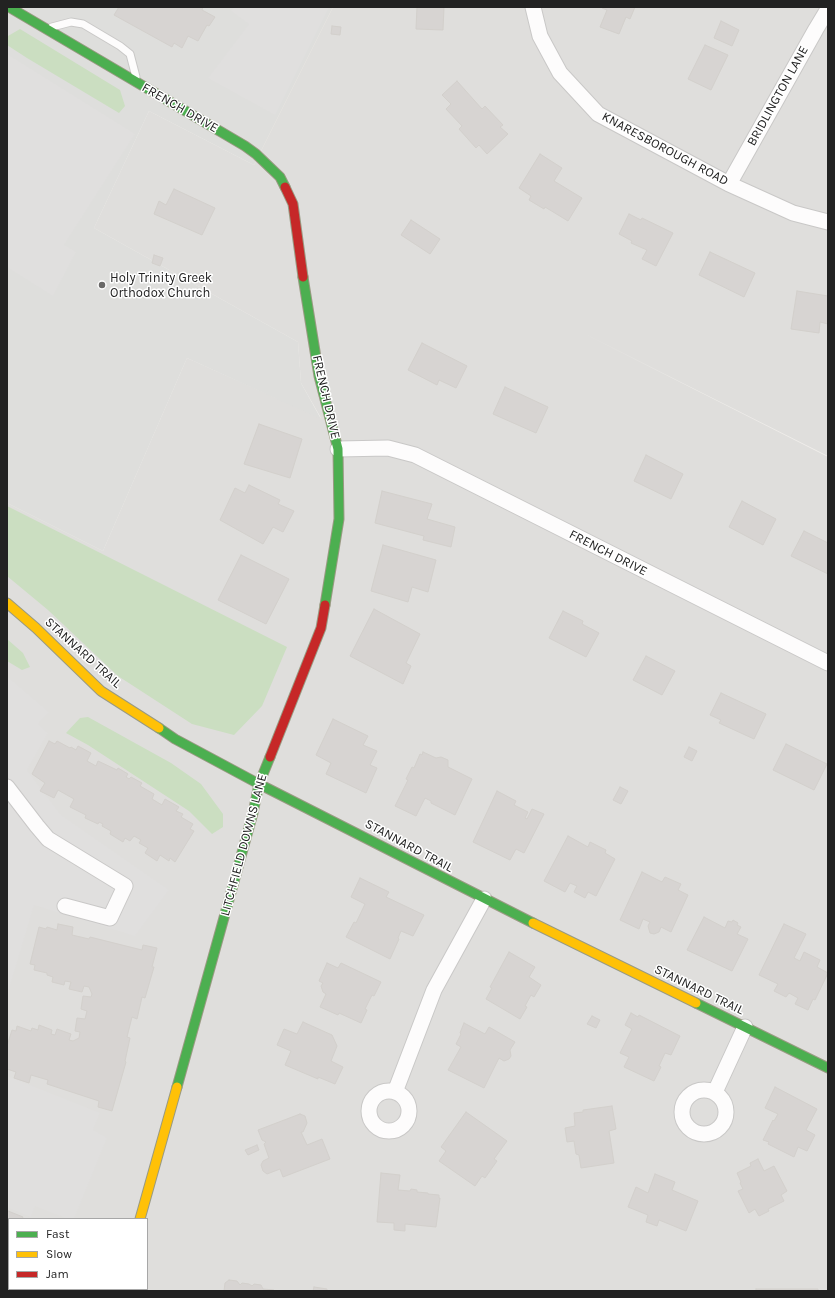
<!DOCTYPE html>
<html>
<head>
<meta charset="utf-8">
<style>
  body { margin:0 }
  #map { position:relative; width:835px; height:1298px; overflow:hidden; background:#f0eeeb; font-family:Karla,sans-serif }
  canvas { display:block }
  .frame { position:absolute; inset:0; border:8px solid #222; pointer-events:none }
  .legend { position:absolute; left:8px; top:1218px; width:140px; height:72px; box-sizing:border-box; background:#fff; border:1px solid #a7a7a7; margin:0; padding:5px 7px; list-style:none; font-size:12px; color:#222 }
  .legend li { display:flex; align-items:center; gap:8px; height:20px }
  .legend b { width:20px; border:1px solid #a7a7a7 }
</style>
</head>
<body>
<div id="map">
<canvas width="835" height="1298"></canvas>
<div class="frame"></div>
<ul class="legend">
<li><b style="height:5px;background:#4caf50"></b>Fast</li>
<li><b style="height:5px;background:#ffc107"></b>Slow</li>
<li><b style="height:5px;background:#c62828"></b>Jam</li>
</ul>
</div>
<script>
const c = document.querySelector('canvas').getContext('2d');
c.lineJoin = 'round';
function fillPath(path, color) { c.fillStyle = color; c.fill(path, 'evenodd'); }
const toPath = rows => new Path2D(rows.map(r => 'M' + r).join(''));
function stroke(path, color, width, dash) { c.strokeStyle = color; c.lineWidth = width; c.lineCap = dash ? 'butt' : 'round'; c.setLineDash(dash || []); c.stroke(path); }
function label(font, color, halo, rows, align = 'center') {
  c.font = font + ' Karla,sans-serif'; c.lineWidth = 3; c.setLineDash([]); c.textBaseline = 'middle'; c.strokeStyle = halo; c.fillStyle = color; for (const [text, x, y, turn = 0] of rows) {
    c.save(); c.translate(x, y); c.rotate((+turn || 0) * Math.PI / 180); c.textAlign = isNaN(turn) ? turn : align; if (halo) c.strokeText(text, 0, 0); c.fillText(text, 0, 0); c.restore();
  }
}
fillPath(toPath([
  [333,7,828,7,828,456,583,333,828,457,828,1291,7,1291,7,503,103,551,187,358,321,418,301,383,298,342,94,228,149,111,254,165],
  [9,1219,147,1219,147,1289,9,1289]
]), '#dfdedc');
fillPath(toPath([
  [7,7,333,7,254,165,149,111,94,228,298,342,301,383,321,419,187,358,103,551,7,503]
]), '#dededc');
fillPath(toPath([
  [20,29,120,90,125,106,119,113,27,58,7,45,7,38,8,36],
  [7,506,287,647,262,706,234,735,192,724,118,676,48,610,7,576],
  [7,639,23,653,30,667,22,670,7,661],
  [88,717,171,763,201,784,223,814,223,827,212,834,189,811,88,745,66,733,80,718]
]), '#cbdec1');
fillPath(toPath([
  [235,7,329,7,275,115,208,78,249,24,231,11],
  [7,54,135,134,64,245,76,252,53,296,7,267],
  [7,676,49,712,38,724,48,733,27,770,61,815,169,890,135,936,34,905,7,996],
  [7,1076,100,1113,93,1130,107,1138,74,1219,68,1219,35,1206,31,1217,7,1207]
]), '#e0dfde');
const building = toPath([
  [119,7,203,7,202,10,215,17,209,26,207,25,198,41,188,36,182,48,174,43,172,47,114,15,119,7],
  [417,7,444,7,443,30,416,29,417,7],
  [602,7,635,7,630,19,626,17,619,34,600,27,607,10,602,8,602,7],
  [721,21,739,30,732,46,714,38,721,21],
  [332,26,341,27,340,35,331,34,332,26],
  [705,45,728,55,711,90,688,79,705,45],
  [457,81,482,109,485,106,503,125,500,127,508,134,487,154,479,145,476,148,459,129,462,126,446,109,451,104,442,95,457,81],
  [540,154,562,168,554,181,582,198,568,221,545,207,544,209,529,200,531,196,519,188,540,154],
  [174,189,215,208,202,235,154,214,159,201,166,205,174,189],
  [629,214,641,220,642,218,673,233,656,266,642,259,647,250,631,243,632,241,619,234,629,214],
  [411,220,440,239,430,254,401,235,411,220],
  [710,252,755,273,744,297,699,275,710,252],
  [154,255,163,258,160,266,152,263,154,255],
  [797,291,828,296,828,324,820,322,819,333,791,329,797,291],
  [422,343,467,366,456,388,439,380,437,385,408,370,422,343],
  [505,387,548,407,536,433,493,414,505,387],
  [259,424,302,439,290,478,244,464,259,424],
  [646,455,683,474,671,499,634,481,646,455],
  [249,485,280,500,278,504,294,511,283,532,273,527,263,544,220,520,235,488,245,493,249,485],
  [382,491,432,504,427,519,455,527,451,547,423,540,424,536,375,523,382,491],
  [742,501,776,519,763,545,729,527,742,501],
  [804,531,828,543,828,574,791,556,804,531],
  [383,545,436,560,428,592,412,587,408,602,371,591,383,545],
  [241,555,289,579,266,624,218,600,241,555],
  [374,609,420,634,406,663,411,666,403,684,350,656,374,609],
  [563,611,583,621,582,624,599,633,586,657,549,638,563,611],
  [646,656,675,671,662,695,633,680,646,656],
  [721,693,766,714,754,739,719,723,721,720,710,715,721,693],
  [333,719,368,736,363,745,377,751,370,765,377,768,366,793,326,774,331,763,316,755,333,719],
  [49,741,55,744,57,741,70,748,71,747,76,750,78,746,91,753,87,761,96,766,98,761,117,770,118,768,128,774,126,777,129,779,131,777,142,783,140,786,154,794,152,799,162,805,165,799,179,807,176,811,183,814,181,817,193,824,190,829,194,831,175,862,170,858,169,861,160,855,157,861,145,853,148,848,139,843,141,840,134,836,130,841,125,838,123,842,110,834,111,831,102,826,103,824,99,822,98,824,85,818,86,815,70,807,74,799,58,790,54,798,40,791,45,783,32,774,49,741],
  [786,744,827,764,814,790,773,770,786,744],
  [689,747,697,751,692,761,684,757,689,747],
  [423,752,436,758,441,757,448,760,448,767,472,779,455,815,431,803,431,801,425,798,416,816,395,806,408,780,406,779,412,767,414,768,420,754,422,755,423,752],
  [620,787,628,791,621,804,613,800,620,787],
  [497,791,516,801,514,805,528,812,525,818,527,819,532,809,544,814,524,853,516,849,510,860,473,842,497,791],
  [568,836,588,847,590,842,606,850,605,853,615,859,596,896,588,892,585,898,574,892,577,886,570,883,565,892,544,881,568,836],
  [642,872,662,882,665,877,681,884,678,890,688,895,671,932,661,927,659,932,654,934,650,933,648,926,650,922,643,919,639,929,620,920,642,872],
  [360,878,389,892,386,897,424,915,413,936,401,931,398,938,399,939,390,959,346,937,354,922,356,923,365,904,351,897,360,878],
  [704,917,725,928,728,921,732,922,733,920,738,923,737,925,741,927,737,934,748,939,732,971,687,950,704,917],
  [58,924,73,927,72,935,89,939,90,937,142,950,143,945,157,948,152,967,154,967,145,998,142,997,137,1019,132,1017,127,1037,130,1038,125,1061,126,1062,112,1111,98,1107,99,1101,47,1084,48,1080,31,1075,29,1083,14,1078,16,1072,7,1069,7,1046,12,1030,16,1031,17,1026,31,1031,32,1028,38,1030,39,1025,52,1030,51,1034,55,1035,57,1029,71,1034,69,1040,73,1041,79,1038,80,1032,75,1031,77,1018,85,1019,87,1011,81,1009,83,996,91,997,92,994,89,987,84,986,82,992,69,989,71,982,65,981,64,985,52,982,53,977,47,975,47,973,34,970,35,965,30,964,39,927,46,929,47,927,57,930,58,924],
  [784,924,806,934,794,958,800,961,804,952,820,960,817,967,828,973,815,1000,813,999,808,1010,795,1004,798,998,789,993,786,997,774,991,778,984,759,975,784,924],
  [509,952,535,967,529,977,541,985,534,997,531,995,525,1006,527,1007,520,1019,486,999,492,988,490,987,509,952],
  [327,963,338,968,341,963,381,982,374,996,372,995,365,1009,367,1010,361,1023,339,1013,338,1015,320,1007,326,994,323,992,321,986,323,983,319,981,327,963],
  [631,1013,638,1017,639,1015,680,1036,671,1055,665,1053,659,1066,661,1067,654,1081,624,1067,629,1057,620,1053,632,1029,625,1025,631,1013],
  [592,1016,600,1020,596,1028,587,1024,592,1016],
  [303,1022,332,1035,337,1046,331,1061,343,1067,335,1084,318,1077,318,1079,285,1065,291,1051,277,1045,284,1029,297,1034,303,1022],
  [464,1023,485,1034,489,1027,515,1042,510,1050,511,1056,509,1059,504,1061,499,1058,484,1088,448,1070,461,1047,456,1044,461,1034,460,1033,464,1023],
  [775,1087,817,1109,806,1130,815,1135,807,1151,798,1147,794,1157,768,1144,769,1142,763,1140,773,1120,774,1121,778,1114,765,1108,775,1087],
  [612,1106,616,1129,609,1131,614,1163,581,1168,579,1155,576,1154,574,1141,567,1142,565,1128,575,1126,574,1113,583,1112,583,1110,612,1106],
  [466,1112,507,1141,494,1159,497,1161,485,1178,482,1176,475,1186,439,1161,446,1151,441,1147,466,1112],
  [300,1114,305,1116,307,1123,303,1132,301,1132,307,1145,322,1139,330,1159,283,1177,280,1169,267,1174,263,1171,261,1165,263,1161,269,1158,264,1144,266,1142,262,1140,258,1130,300,1114],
  [257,1145,259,1150,248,1155,245,1150,257,1145],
  [758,1159,764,1171,774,1166,787,1191,781,1195,784,1201,768,1209,769,1211,759,1216,755,1209,749,1213,738,1191,743,1189,740,1183,741,1182,737,1173,751,1166,750,1163,758,1159],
  [381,1173,400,1175,398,1190,410,1191,411,1189,417,1190,417,1192,428,1193,428,1194,439,1195,439,1198,440,1198,436,1227,405,1224,405,1231,394,1230,394,1223,377,1222,381,1173],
  [655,1174,675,1182,672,1190,698,1201,686,1231,659,1220,657,1226,646,1222,648,1215,628,1207,636,1187,648,1193,655,1174],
  [8,1211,23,1217,22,1219,9,1219,9,1265,7,1265,7,1215,8,1211],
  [229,1280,237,1281,240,1285,242,1283,249,1284,252,1286,254,1284,261,1285,263,1289,274,1290,274,1291,224,1291,225,1283,229,1280],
  [314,1287,327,1289,327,1291,313,1291,314,1287],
  [756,1289,818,1289,818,1291,756,1291,756,1289]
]);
fillPath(building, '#d7d4d2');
stroke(building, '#d3d0cc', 1);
const lane = toPath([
  [52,27,71,22,83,24,120,46,130,54,136,77]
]);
const street = toPath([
  [533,7,540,36,560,73,598,114,729,184,793,213,828,222],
  [729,184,816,29,828,9],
  [338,449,388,448,415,455,828,663],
  [7,787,37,826,48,839,125,886,110,918,65,906],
  '682 1112a22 22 0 1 1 44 0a22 22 0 1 1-44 0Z',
  '369 1111a20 20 0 1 1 40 0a20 20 0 1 1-40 0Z',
  [395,1092,434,990,484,899],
  [715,1092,745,1027],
  [120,1289,124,1291],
  [65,1291,68,1289]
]);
const fast = toPath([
  [9,7,245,146,256,154,280,177,285,187],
  [303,277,319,376,338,449,339,519,325,605],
  [159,728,175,739,259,784,533,923],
  [696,1003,828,1068],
  [177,1087,253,813,259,784,270,757]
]);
const slow = toPath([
  [7,603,36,628,101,691,159,728],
  [533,923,696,1003],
  [140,1219,177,1087]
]);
const jam = toPath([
  [285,187,293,204,303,277],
  [270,757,321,628,325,605]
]);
stroke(lane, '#c9c8c7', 9);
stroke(street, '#c9c8c7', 17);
stroke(fast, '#999a82', 11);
stroke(slow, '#999a82', 11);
stroke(jam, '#999a82', 11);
stroke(lane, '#fdfcfc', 7);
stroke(street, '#fdfcfc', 15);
stroke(fast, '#4caf50', 9);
stroke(slow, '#ffc107', 9);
stroke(jam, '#c62828', 9);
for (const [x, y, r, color] of [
  [102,285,4,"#6a6968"]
]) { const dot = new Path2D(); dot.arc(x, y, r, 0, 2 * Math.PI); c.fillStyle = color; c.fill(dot); stroke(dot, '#fff', 1.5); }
label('13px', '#222', '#fff', [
  ["BRIDLINGTON LANE",778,96,-61],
  ["FRENCH DRIVE",180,108,30],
  ["KNARESBOROUGH ROAD",665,149,28],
  ["FRENCH DRIVE",326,397,77],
  ["FRENCH DRIVE",608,553,27],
  ["STANNARD TRAIL",83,653,42],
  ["LITCHFIELD DOWNS LANE",244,845,-75],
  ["STANNARD TRAIL",409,846,28],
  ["STANNARD TRAIL",699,990,26]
]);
label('13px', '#222', '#fff', [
  ["Holy Trinity Greek",110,278],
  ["Orthodox Church",110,293]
], 'left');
</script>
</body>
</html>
